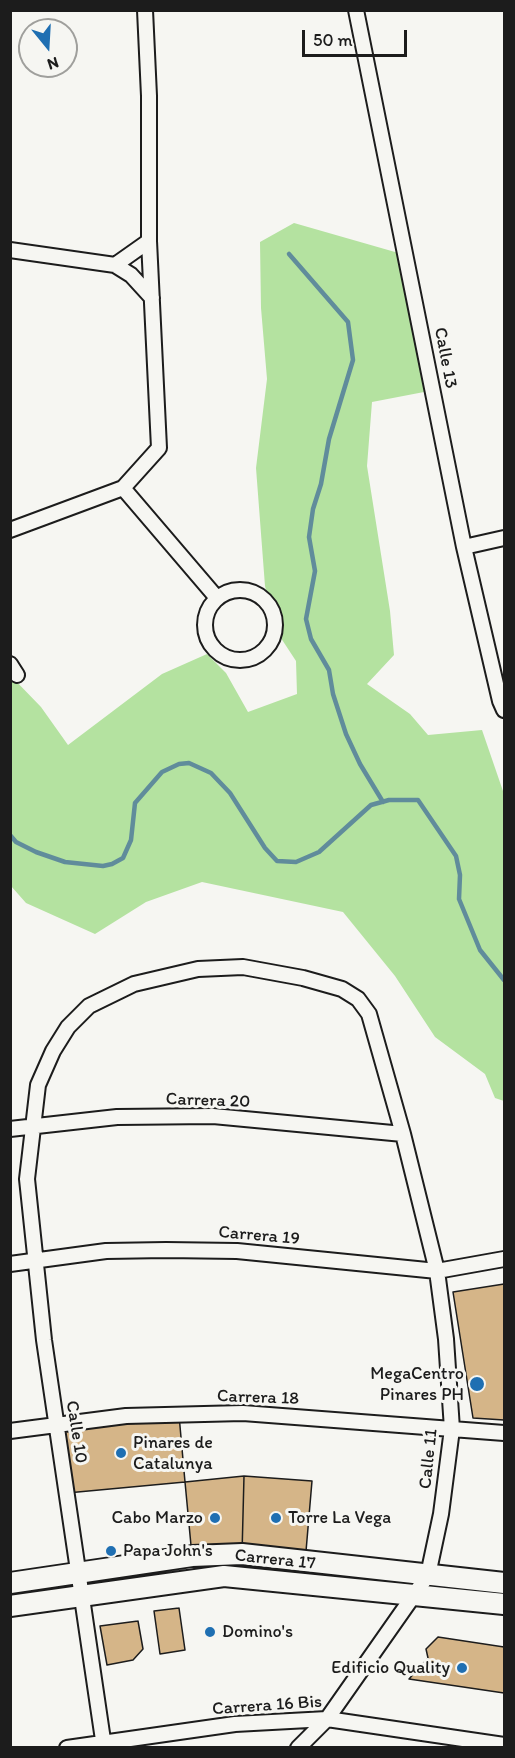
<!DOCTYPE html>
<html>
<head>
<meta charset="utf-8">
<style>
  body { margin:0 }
  #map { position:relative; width:515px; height:1758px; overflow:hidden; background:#f6f6f2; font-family:Itim,sans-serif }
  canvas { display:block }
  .frame { position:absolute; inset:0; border:12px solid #1c1c1c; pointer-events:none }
  .north { position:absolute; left:18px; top:18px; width:60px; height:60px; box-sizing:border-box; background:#f6f6f2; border:2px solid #9f9f9c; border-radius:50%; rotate:162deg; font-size:16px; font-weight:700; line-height:24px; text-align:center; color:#1c1c1c }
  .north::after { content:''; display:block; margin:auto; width:21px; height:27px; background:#1f6fb2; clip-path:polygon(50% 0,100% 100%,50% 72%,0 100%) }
  .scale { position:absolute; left:302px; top:30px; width:105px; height:27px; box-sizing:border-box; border:3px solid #1c1c1c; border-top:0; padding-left:8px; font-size:18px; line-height:21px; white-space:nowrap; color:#1c1c1c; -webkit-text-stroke:4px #f6f6f2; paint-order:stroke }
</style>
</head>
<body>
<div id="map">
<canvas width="515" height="1758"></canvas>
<div class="frame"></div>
<div class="north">N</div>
<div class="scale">50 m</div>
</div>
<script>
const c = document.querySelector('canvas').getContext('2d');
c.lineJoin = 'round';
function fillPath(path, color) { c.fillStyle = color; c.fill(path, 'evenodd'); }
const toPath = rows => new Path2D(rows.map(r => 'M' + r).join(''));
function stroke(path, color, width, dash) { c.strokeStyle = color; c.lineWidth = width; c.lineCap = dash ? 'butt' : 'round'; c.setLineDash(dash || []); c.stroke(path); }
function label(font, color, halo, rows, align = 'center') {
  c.font = font + ' Itim,sans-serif'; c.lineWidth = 6; c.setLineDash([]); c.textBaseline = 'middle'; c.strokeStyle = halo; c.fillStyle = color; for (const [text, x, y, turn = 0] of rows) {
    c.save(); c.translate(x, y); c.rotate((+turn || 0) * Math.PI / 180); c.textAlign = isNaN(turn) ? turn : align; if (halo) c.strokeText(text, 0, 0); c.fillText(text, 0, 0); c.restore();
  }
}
fillPath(toPath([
  [294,223,402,254,424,392,372,402,367,466,390,611,394,655,367,684,410,714,428,735,482,730,504,794,504,1101,495,1098,485,1074,435,1037,395,976,343,912,202,882,146,902,95,934,26,903,11,886,11,676,41,707,68,745,162,674,207,654,226,673,248,712,297,694,296,661,275,629,265,586,256,468,267,379,261,308,260,242]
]), '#b4e2a0');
stroke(toPath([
  [289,254,348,322,353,360,329,439,321,484,313,509,309,537,315,571,306,619,311,639,329,670,333,694,346,734,360,764,383,802],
  [10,835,16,842,36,852,65,862,103,866,112,864,123,858,131,840,135,803,162,772,179,764,189,763,211,773,230,793,265,848,277,861,296,862,319,852,371,805,389,800,418,800,456,856,460,875,459,899,480,950,504,980]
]), '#608c9b', 4.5);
const building = toPath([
  [504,1284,504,1420,473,1418,453,1292,504,1284],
  [179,1415,185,1482,67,1493,56,1424,179,1415],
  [244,1476,312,1481,305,1563,242,1554,244,1476],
  [244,1476,242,1554,192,1556,185,1482,244,1476],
  [179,1608,185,1650,160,1654,154,1611,179,1608],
  [138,1621,143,1649,133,1660,107,1665,100,1626,138,1621],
  [438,1637,504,1647,504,1693,409,1679,428,1658,426,1649,438,1637]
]);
fillPath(building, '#d5b588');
stroke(building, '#1c1c1c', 1.5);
const minor = toPath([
  [356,10,464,547,500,701,504,710],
  [10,250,115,265,131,275,152,298],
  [115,265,149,241],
  [123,488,217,598],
  [10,530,123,488,159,448,149,241,149,96,145,10],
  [464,547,504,538],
  '205 625a35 35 0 1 1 70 0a35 35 0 1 1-70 0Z',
  [10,664,17,675],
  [10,1129,117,1117,213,1116,403,1134],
  [10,1264,106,1251,166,1250,237,1251,437,1271,504,1259],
  [10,1431,126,1416,243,1413,504,1433],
  [103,1740,44,1340,27,1179,38,1085,53,1051,68,1027,89,1006,134,984,198,969,243,967,303,978,342,989,358,999,369,1014,403,1134,437,1271,446,1339,452,1429,441,1514,428,1575,327,1719,298,1748],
  [67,1748,235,1724,327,1719,504,1745]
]);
const secondary = toPath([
  [10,1583,192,1556,242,1554,504,1583],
  [10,1606,224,1576,504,1604]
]);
stroke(minor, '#1c1c1c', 18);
stroke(secondary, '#1c1c1c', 24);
stroke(minor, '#f6f6f2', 14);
stroke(secondary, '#f6f6f2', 20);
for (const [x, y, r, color] of [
  [477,1384,8,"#1f6fb2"],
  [121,1453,6,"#1f6fb2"],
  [215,1518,6,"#1f6fb2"],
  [276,1518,6,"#1f6fb2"],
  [111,1551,6,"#1f6fb2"],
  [210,1632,6,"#1f6fb2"],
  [462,1668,6,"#1f6fb2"]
]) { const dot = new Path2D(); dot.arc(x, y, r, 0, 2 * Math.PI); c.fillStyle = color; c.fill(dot); stroke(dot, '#f6f6f2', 2); }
label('18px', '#1c1c1c', '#f6f6f2', [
  ["Calle 13",445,358,79],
  ["Carrera 20",208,1101,2],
  ["Carrera 19",259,1236,5],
  ["Carrera 18",258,1398,2],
  ["Calle 10",76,1432,81],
  ["Calle 11",429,1459,-84],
  ["Carrera 17",275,1560,6],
  ["Carrera 16 Bis",267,1706,-4]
]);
label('18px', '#1c1c1c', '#f6f6f2', [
  ["MegaCentro",464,1374,"right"],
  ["Pinares PH",464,1395,"right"],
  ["Pinares de",133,1443],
  ["Catalunya",133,1464],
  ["Cabo Marzo",203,1518,"right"],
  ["Torre La Vega",288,1518],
  ["Papa John's",123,1551],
  ["Domino's",222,1632],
  ["Edificio Quality",450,1668,"right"]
], 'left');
</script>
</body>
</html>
